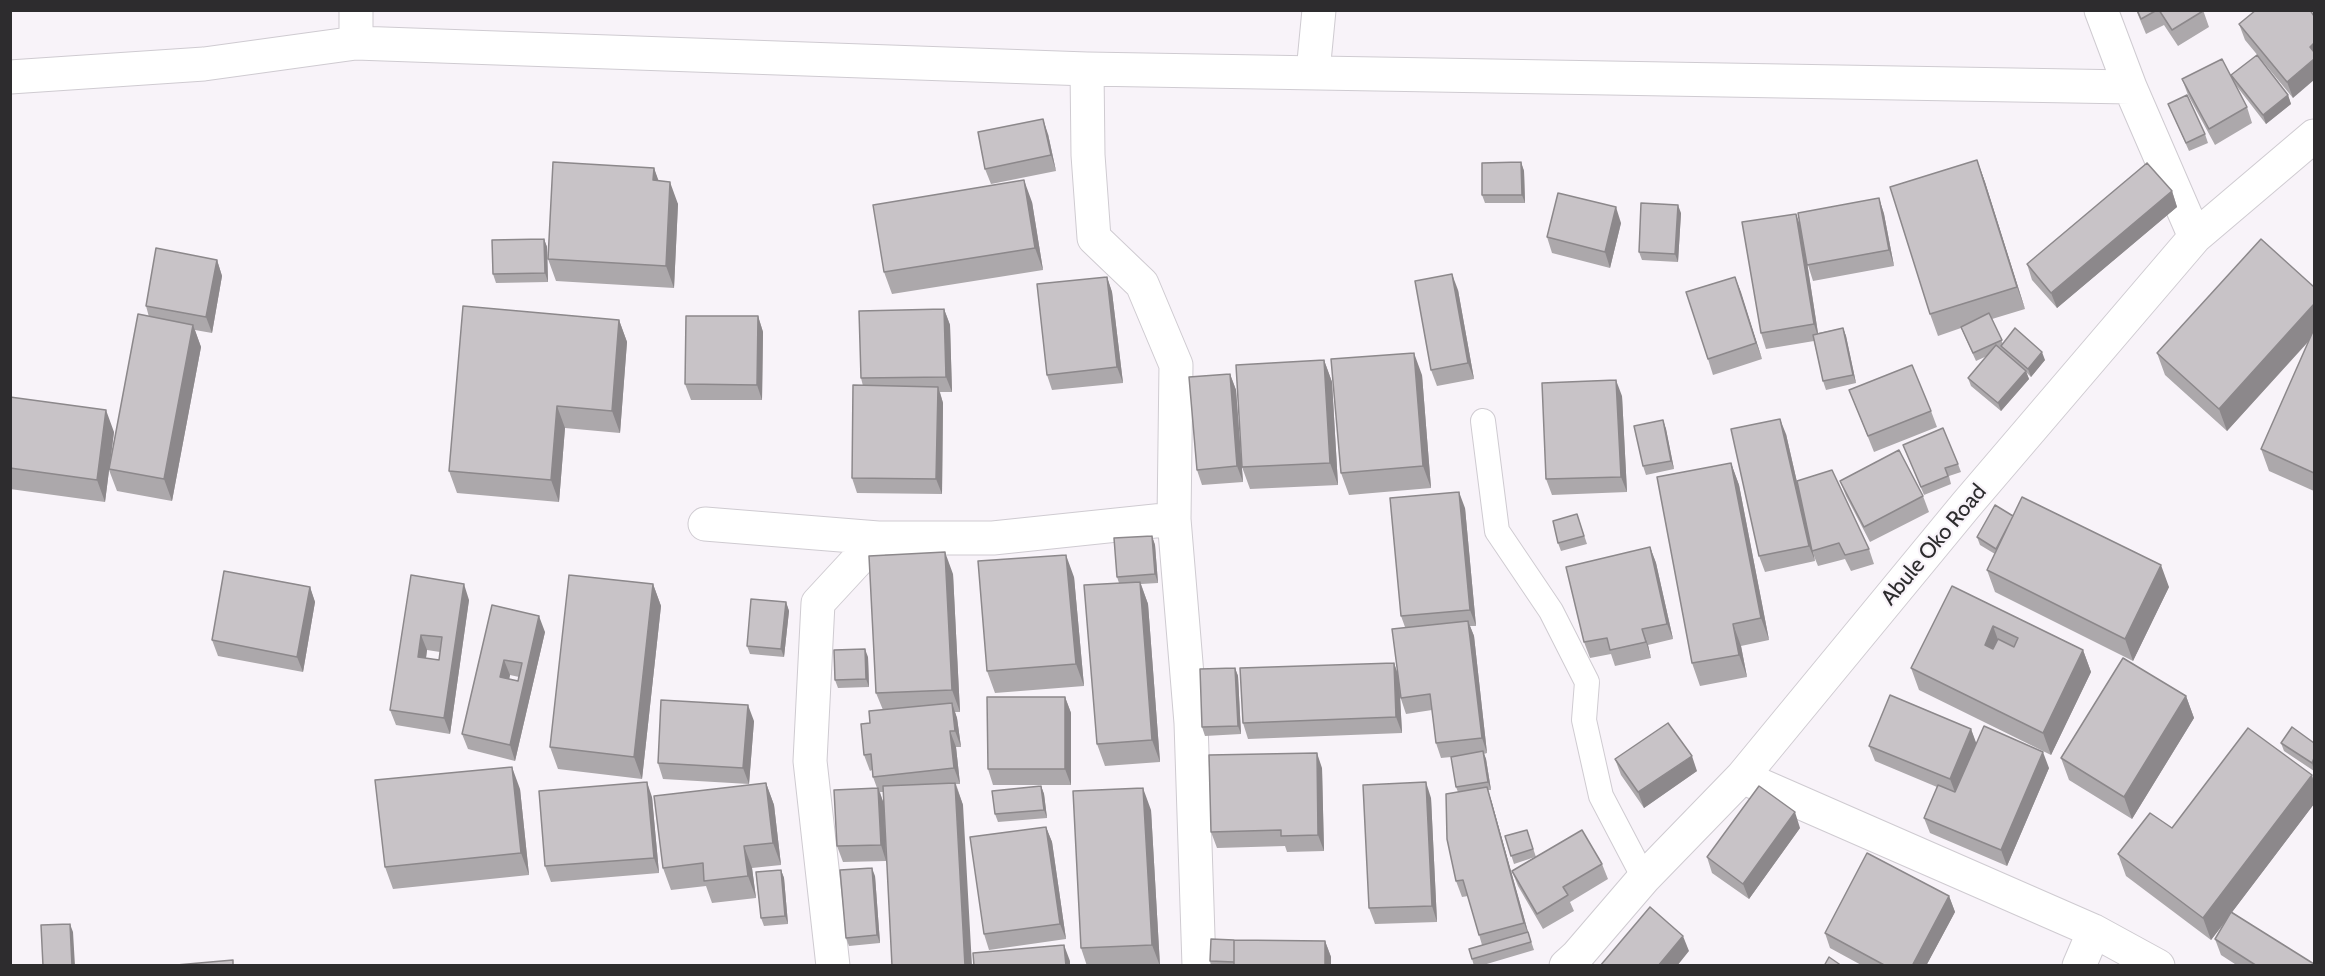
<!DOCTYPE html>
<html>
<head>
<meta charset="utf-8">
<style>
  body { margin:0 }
  #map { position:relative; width:2325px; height:976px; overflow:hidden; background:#f8f3f9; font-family:Cabin,sans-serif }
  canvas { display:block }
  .frame { position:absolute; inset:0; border:12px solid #2d2c2e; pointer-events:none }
</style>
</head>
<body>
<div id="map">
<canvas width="2325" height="976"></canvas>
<div class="frame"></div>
</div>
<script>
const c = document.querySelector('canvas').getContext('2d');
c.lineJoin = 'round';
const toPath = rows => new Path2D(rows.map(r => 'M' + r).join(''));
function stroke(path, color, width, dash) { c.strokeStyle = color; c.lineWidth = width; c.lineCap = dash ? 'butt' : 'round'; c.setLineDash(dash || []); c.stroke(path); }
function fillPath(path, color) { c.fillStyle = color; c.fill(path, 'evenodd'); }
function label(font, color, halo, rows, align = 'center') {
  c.font = font + ' Cabin,sans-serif'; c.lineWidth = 4.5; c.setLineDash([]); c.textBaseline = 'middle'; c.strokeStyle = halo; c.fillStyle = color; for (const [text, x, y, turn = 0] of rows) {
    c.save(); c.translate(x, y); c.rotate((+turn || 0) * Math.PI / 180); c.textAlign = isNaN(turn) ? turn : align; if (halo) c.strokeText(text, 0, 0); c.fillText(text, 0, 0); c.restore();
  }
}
const lane = toPath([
  [1483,421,1497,531,1551,611,1587,682,1584,720,1601,796,1644,878]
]);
const street = toPath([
  [2101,10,2130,87,2195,237],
  [356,43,1087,69,2130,87],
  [1087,69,1088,155,1094,238,1142,284,1176,365,1174,519,1191,723,1199,966],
  [1313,72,1319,10],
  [10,77,204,64,356,43,356,10],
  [705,524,878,538],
  [1742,777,2094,931,2158,966],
  [833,966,810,761,818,603,878,538,993,538,1174,519],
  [1566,966,1577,956,1644,878,1742,777,1966,505,2195,237,2314,136],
  [2079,966,2094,931]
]);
stroke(lane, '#cfcbd1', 26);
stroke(street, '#cfcbd1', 35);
stroke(lane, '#fff', 24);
stroke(street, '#fff', 33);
fillPath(toPath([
  [2136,10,2203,10,2209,27,2178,46,2164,25,2146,34],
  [2310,10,2293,98,2245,40,2239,24],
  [2231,75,2288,95,2291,104,2266,124,2235,84,2247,107,2252,123,2215,145,2188,95,2182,79,2234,82],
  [2168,104,2205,134,2208,143,2189,151],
  [1048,134,1056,171,991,184,985,169],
  [1977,160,1985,182,2025,309,1992,319,2003,344,2045,360,2031,377,2026,372,2029,379,2001,411,1971,386,1968,378,1987,356,1976,361,1961,328,1938,336,1930,314],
  [1521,162,1524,171,1525,203,1485,203,1482,195],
  [654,168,658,181,678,204,674,288,556,281,548,259],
  [2172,191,2177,207,2057,308,2032,280,2027,264],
  [1879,198,1884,214,1894,266,1813,281,1807,262,1818,333,1843,328,1846,336,1856,383,1826,390,1823,381,1814,341,1766,349,1761,333,1800,225],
  [1032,202,1043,270,892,294,884,272],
  [1681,213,1678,262,1642,260,1639,252],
  [1621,223,1610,268,1552,253,1547,237],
  [544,239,547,247,548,282,496,283,493,274],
  [217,260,222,276,212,333,195,330,201,347,172,501,117,491,109,470,105,502,10,489,10,397,114,432,110,464,149,317,146,306],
  [1107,277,1112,292,1123,383,1052,390,1047,375],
  [1735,277,1762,359,1713,375,1708,359],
  [2314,287,2314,491,2269,471,2261,449,2309,341,2227,431,2165,375,2157,353],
  [1458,290,1474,379,1437,386,1431,370],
  [944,309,950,325,952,392,940,392,943,403,942,494,857,493,852,478,863,386,861,378],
  [758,316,763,332,762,400,691,400,685,384],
  [619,320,627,342,620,433,565,428,559,502,457,493,449,471],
  [1324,360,1332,382,1338,485,1250,489,1242,467],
  [1230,374,1236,390,1243,482,1202,485,1197,470],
  [1422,375,1431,488,1349,495,1341,473],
  [1849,390,1931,411,1937,427,1874,452],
  [1622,396,1627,492,1552,495,1546,479],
  [1663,420,1666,429,1674,469,1646,475,1643,466],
  [1786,434,1815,561,1765,572,1759,556],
  [1903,445,1958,464,1961,472,1949,476,1951,484,1924,495],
  [1731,463,1739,485,1769,640,1741,646,1747,677,1700,686,1692,663],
  [1797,481,1869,549,1874,564,1851,571,1845,559,1818,566,1812,551],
  [1840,481,1923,496,1929,512,1870,542,1846,496],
  [1465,508,1476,626,1470,626,1474,636,1487,753,1484,754,1486,759,1491,790,1488,790,1492,803,1528,932,1534,950,1480,966,1474,966,1472,959,1482,945,1468,896,1462,897,1456,881,1458,792,1456,787,1451,757,1441,758,1436,743,1432,710,1406,714,1400,696,1402,733,1248,739,1243,723,1394,663,1398,674,1405,627,1401,616],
  [1577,514,1587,544,1561,551,1558,543],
  [2013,516,2169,587,2133,661,1995,592,1987,570,1995,554,1980,545,1977,537],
  [1152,536,1155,545,1158,583,1141,584,1148,604,1160,762,1105,766,1097,744,1119,583,1117,577],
  [1650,547,1656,563,1673,639,1648,645,1651,658,1615,666,1611,654,1590,658,1584,642],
  [953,574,960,712,955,712,957,718,961,747,956,747,960,784,956,784,963,805,886,861,843,862,837,846,877,788,873,777,872,770,870,771,864,755,870,723,883,710,876,693],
  [880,792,883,792,883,802],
  [411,575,469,600,450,734,396,725,390,710],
  [427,650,440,652,439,660,426,658],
  [1074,577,1084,686,995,693,987,671],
  [653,584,661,606,642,779,558,769,550,747],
  [1952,586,2083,650,2091,672,2051,755,1919,690,1911,668],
  [310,587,315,602,303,672,218,656,212,640],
  [786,602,789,611,784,657,750,654,747,646],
  [492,605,545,632,515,761,468,749,462,734],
  [510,675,519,677,518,681,509,679],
  [868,657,869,687,838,688,835,680],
  [1235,668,1238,676,1241,734,1205,736,1202,727],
  [2186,696,2194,718,2132,819,2069,780,2061,758],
  [1065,697,1071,713,1071,785,993,785,988,769],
  [754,721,749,784,663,779,658,763],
  [1971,729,1976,744,2049,768,2007,866,1930,833,1924,818,1937,787,1875,761,1869,746],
  [2281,743,2314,743,2314,771,2284,751],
  [1615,759,1697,771,1644,808,1621,775],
  [1322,768,1324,851,1287,852,1285,846,1217,848,1211,832],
  [2312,775,2314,784,2314,804,2232,912,2314,966,2238,966,2221,955,2215,939,2226,921,2211,940,2126,876,2118,854,2172,828],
  [766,783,774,805,781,865,752,868,756,898,712,903,706,886,671,890,663,868],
  [1041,786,1044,794,1047,818,998,822,995,814],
  [520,789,529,875,393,889,385,867],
  [652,797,659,873,551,882,545,866],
  [1431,798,1437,922,1375,924,1369,908],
  [1151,810,1160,966,1087,966,1081,948],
  [1046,827,1052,842,1066,939,989,950,984,934],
  [1800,828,1749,899,1712,873,1707,857],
  [1527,830,1536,857,1602,864,1608,879,1570,902,1574,911,1543,929,1518,886,1512,871,1535,857,1514,864,1505,836],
  [781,870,784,878,788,924,764,926,761,918],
  [875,876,880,943,849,946,846,938],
  [1949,896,1955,912,1926,966,1863,966,1830,948,1825,933],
  [1325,941,1331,957,1331,966,1211,966,1210,961]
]), '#aca8ab');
fillPath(toPath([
  [2314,43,2314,59,2310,47],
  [2314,59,2314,80,2293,98,2287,82],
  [2288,95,2291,104,2266,124,2263,115],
  [1043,119,1048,134,1056,171,1051,155],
  [1977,160,1985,182,2025,309,2017,287],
  [1521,162,1524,171,1525,203,1522,195],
  [654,168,662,190,653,180],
  [1024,180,1032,202,1043,270,1035,248],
  [670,182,678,204,674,288,666,266],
  [2172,191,2177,207,2057,308,2051,293],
  [1879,198,1884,214,1894,266,1889,250],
  [1678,205,1681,213,1678,262,1675,254],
  [1616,207,1621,223,1610,268,1605,252],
  [1796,214,1802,230,1819,340,1814,324],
  [544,239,547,247,548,282,545,273],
  [217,260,222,276,212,333,206,317],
  [1452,274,1458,290,1474,379,1468,363],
  [1107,277,1112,292,1123,383,1117,367],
  [1735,277,1741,292,1762,359,1756,343],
  [2314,304,2314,335,2227,431,2219,409],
  [944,309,950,325,952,392,946,377],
  [758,316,763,332,762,400,757,385],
  [619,320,627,342,620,433,612,411],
  [193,325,201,347,172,501,164,479],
  [1843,328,1846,336,1856,383,1853,375],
  [2042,352,2045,360,2031,377,2028,369],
  [1414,353,1422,375,1431,488,1423,466],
  [1324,360,1332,382,1338,485,1330,463],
  [2026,371,2029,379,2001,411,1998,403],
  [1230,374,1236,390,1243,482,1237,466],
  [1616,380,1622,396,1627,492,1621,477],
  [938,387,943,403,942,494,936,479],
  [557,406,565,428,559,502,551,480],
  [106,410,114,432,105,502,97,480],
  [1780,419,1786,434,1815,561,1809,546],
  [1663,420,1666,429,1674,469,1671,461],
  [1731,463,1739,485,1769,640,1761,618],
  [1459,492,1465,508,1476,626,1470,610],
  [1152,536,1155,545,1158,583,1155,574],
  [1650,547,1656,563,1673,639,1667,624],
  [945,552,953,574,960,712,952,690],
  [1066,555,1074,577,1084,686,1076,664],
  [2161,565,2169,587,2133,661,2125,639],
  [1140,582,1148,604,1160,762,1152,740],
  [464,584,469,600,450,734,444,718],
  [653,584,661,606,642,779,634,757],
  [310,587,315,602,303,672,297,657],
  [786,602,789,611,784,657,781,649],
  [539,616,545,632,515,761,510,745],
  [1468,621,1474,636,1487,753,1482,738],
  [1733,624,1741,646,1747,677,1739,655],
  [1993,626,2001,648,1993,667,1985,645],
  [1642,629,1648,645,1651,658,1646,642],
  [421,635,427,650,424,673,418,657],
  [865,649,868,657,869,687,866,679],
  [2083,650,2091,672,2051,755,2043,733],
  [504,660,510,675,506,693,500,677],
  [1394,663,1399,678,1402,733,1396,717],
  [1235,668,1238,676,1241,734,1238,726],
  [2186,696,2194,718,2132,819,2124,797],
  [1065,697,1071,713,1071,785,1065,769],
  [952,703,957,718,961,747,955,731],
  [748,705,754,721,749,784,743,768],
  [1971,729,1977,745,1956,795,1950,779],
  [950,731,956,747,960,784,954,768],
  [1483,751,1486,759,1491,790,1488,782],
  [2043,752,2049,768,2007,866,2001,850],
  [1317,753,1322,768,1324,851,1318,835],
  [1692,756,1697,771,1644,808,1638,792],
  [2314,758,2314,771,2312,763],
  [512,767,520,789,529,875,521,853],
  [2312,775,2314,784,2314,804,2211,940,2203,918],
  [647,782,652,797,659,873,654,858],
  [1426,782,1431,798,1437,922,1432,906],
  [766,783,774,805,781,865,773,843],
  [955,783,963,805,972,966,965,966],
  [1041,786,1044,794,1047,818,1044,810],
  [1487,787,1492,803,1530,939,1524,923],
  [878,788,884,804,886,861,881,845],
  [1143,788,1151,810,1160,966,1152,945],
  [1795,812,1800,828,1749,899,1743,884],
  [1046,827,1052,842,1066,939,1060,924],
  [744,846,752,868,756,898,748,876],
  [872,868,875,876,880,943,877,935],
  [781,870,784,878,788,924,785,916],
  [1949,896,1955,912,1926,966,1912,966],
  [70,924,73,932,75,966,72,966],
  [1683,936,1689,951,1677,966,1658,966],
  [1325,941,1331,957,1331,966,1325,966],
  [1064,945,1070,961,1070,966,1066,966]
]), '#8c888b');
const building = toPath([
  [2137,10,2157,10,2141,19,2137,10],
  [2159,10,2203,10,2203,11,2172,30,2159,10],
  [2256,10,2310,10,2314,16,2314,43,2310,47,2314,52,2314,59,2287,82,2239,24,2256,10],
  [2257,55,2288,95,2263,115,2231,75,2257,55],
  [2222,59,2247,107,2209,129,2182,79,2222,59],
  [2187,95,2205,134,2186,143,2168,104,2187,95],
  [1043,119,1051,155,985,169,978,132,1043,119],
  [1977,160,2017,287,1930,314,1890,187,1977,160],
  [553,162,654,168,653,180,670,182,666,266,548,259,553,162],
  [1521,162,1522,195,1482,195,1482,163,1521,162],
  [2147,163,2172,191,2051,293,2027,264,2147,163],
  [1024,180,1035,248,884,272,873,205,1024,180],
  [1558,193,1616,207,1605,252,1547,237,1558,193],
  [1879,198,1889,250,1807,265,1798,213,1879,198],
  [1641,203,1678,205,1675,254,1639,252,1641,203],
  [1796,214,1814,324,1761,333,1742,222,1796,214],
  [544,239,545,273,493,274,492,240,544,239],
  [2261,239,2314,287,2314,304,2219,409,2157,353,2261,239],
  [156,248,217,260,206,317,146,306,156,248],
  [1452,274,1468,363,1431,370,1415,281,1452,274],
  [1107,277,1117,367,1047,375,1037,284,1107,277],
  [1735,277,1756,343,1708,359,1686,292,1735,277],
  [463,306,619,320,612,411,557,406,551,480,449,471,463,306],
  [944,309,946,377,861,378,859,311,944,309],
  [1989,313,2002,340,1973,353,1961,327,1989,313],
  [138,314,193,325,164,479,109,469,138,314],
  [686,316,758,316,757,385,685,384,686,316],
  [1843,328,1853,375,1823,381,1813,335,1843,328],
  [2015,328,2042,352,2028,369,2001,346,2015,328],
  [2314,329,2314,473,2261,449,2314,329],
  [1996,345,2026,371,1998,403,1968,378,1996,345],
  [1414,353,1423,466,1341,473,1331,359,1414,353],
  [1324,360,1330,463,1242,467,1236,365,1324,360],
  [1912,365,1931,411,1868,436,1849,390,1912,365],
  [1230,374,1237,466,1197,470,1189,377,1230,374],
  [1616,380,1621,477,1546,479,1542,383,1616,380],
  [853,385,938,387,936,479,852,478,853,385],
  [10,397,106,410,97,480,10,468,10,397],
  [1780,419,1809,546,1759,556,1731,429,1780,419],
  [1663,420,1671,461,1643,466,1634,426,1663,420],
  [1943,428,1958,464,1945,468,1948,476,1921,487,1903,445,1943,428],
  [1899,450,1923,496,1864,527,1840,481,1899,450],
  [1731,463,1761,618,1733,624,1739,655,1692,663,1657,477,1731,463],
  [1832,470,1869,549,1845,555,1839,543,1812,551,1797,481,1832,470],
  [1459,492,1470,610,1401,616,1390,498,1459,492],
  [2022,497,2161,565,2125,639,1987,570,2022,497],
  [1995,505,2013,516,1996,549,1977,537,1995,505],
  [1577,514,1584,536,1558,543,1553,521,1577,514],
  [1152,536,1155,574,1117,577,1114,538,1152,536],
  [1650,547,1667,624,1642,629,1646,642,1610,650,1607,638,1584,642,1566,567,1650,547],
  [945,552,952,690,876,693,869,556,945,552],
  [1066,555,1076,664,987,671,978,561,1066,555],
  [224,571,310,587,297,657,212,640,224,571],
  [411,575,464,584,444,718,390,710,411,575],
  [421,635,442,637,439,660,418,657,421,635],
  [569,575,653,584,634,757,550,747,569,575],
  [1140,582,1152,740,1097,744,1084,585,1140,582],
  [1952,586,2083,650,2043,733,1911,668,1952,586],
  [1993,626,2018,638,2014,647,1998,639,1993,649,1985,645,1993,626],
  [751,599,786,602,781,649,747,646,751,599],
  [492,605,539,616,510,745,462,734,492,605],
  [504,660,522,663,518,681,500,677,504,660],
  [1468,621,1482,738,1436,743,1430,694,1401,698,1392,629,1468,621],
  [865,649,866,679,835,680,834,650,865,649],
  [2123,658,2186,696,2124,797,2061,758,2123,658],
  [1394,663,1396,717,1243,723,1240,668,1394,663],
  [1235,668,1238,726,1202,727,1200,669,1235,668],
  [1890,695,1971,729,1950,779,1869,746,1890,695],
  [987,697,1065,697,1065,769,988,769,987,697],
  [661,700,748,705,743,768,658,763,661,700],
  [952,703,955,731,950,731,954,768,873,777,871,754,864,755,861,724,870,723,869,711,952,703],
  [1668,723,1692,756,1638,792,1615,759,1668,723],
  [1984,726,2043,752,2001,850,1924,818,1938,785,1955,792,1984,726],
  [2292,727,2314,743,2314,758,2312,763,2281,743,2292,727],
  [2248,728,2312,775,2203,918,2118,854,2150,813,2172,828,2248,728],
  [1483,751,1488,782,1456,787,1451,757,1483,751],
  [1317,753,1318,835,1281,836,1281,830,1211,832,1209,755,1317,753],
  [512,767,521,853,385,867,375,780,512,767],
  [647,782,654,858,545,866,539,791,647,782],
  [1426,782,1432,906,1369,908,1363,785,1426,782],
  [766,783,773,843,744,846,748,876,704,881,703,863,663,868,654,796,766,783],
  [955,783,965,966,892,966,883,786,955,783],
  [1041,786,1044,810,995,814,992,791,1041,786],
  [1759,786,1795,812,1743,884,1707,857,1759,786],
  [1487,787,1524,923,1479,935,1463,880,1456,881,1447,839,1446,794,1487,787],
  [878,788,881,845,837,846,834,790,878,788],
  [1143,788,1152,945,1081,948,1073,791,1143,788],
  [1046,827,1060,924,984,934,970,837,1046,827],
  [1527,830,1533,849,1511,856,1505,836,1527,830],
  [1582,830,1602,864,1563,887,1568,895,1537,914,1512,871,1582,830],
  [1867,853,1949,896,1912,966,1886,966,1825,933,1867,853],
  [872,868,877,935,846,938,840,870,872,868],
  [781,870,785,916,761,918,756,872,781,870],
  [1650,907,1683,936,1658,966,1600,966,1650,907],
  [2231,912,2314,964,2314,966,2257,966,2215,939,2231,912],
  [70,924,72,966,43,966,41,925,70,924],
  [1528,932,1531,942,1472,959,1469,949,1528,932],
  [1211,939,1234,940,1234,962,1210,961,1211,939],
  [1234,940,1325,941,1325,966,1234,966,1234,940],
  [1064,945,1066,966,974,966,973,953,1064,945],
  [1829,957,1842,966,1824,966,1829,957],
  [233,960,233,966,165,966,233,960]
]);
fillPath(building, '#c8c3c7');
stroke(building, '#8c888b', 1.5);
label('22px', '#2d2c2e', '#f8f3f9', [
  ["Abule Oko Road",1934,545,-50]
]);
</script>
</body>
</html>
